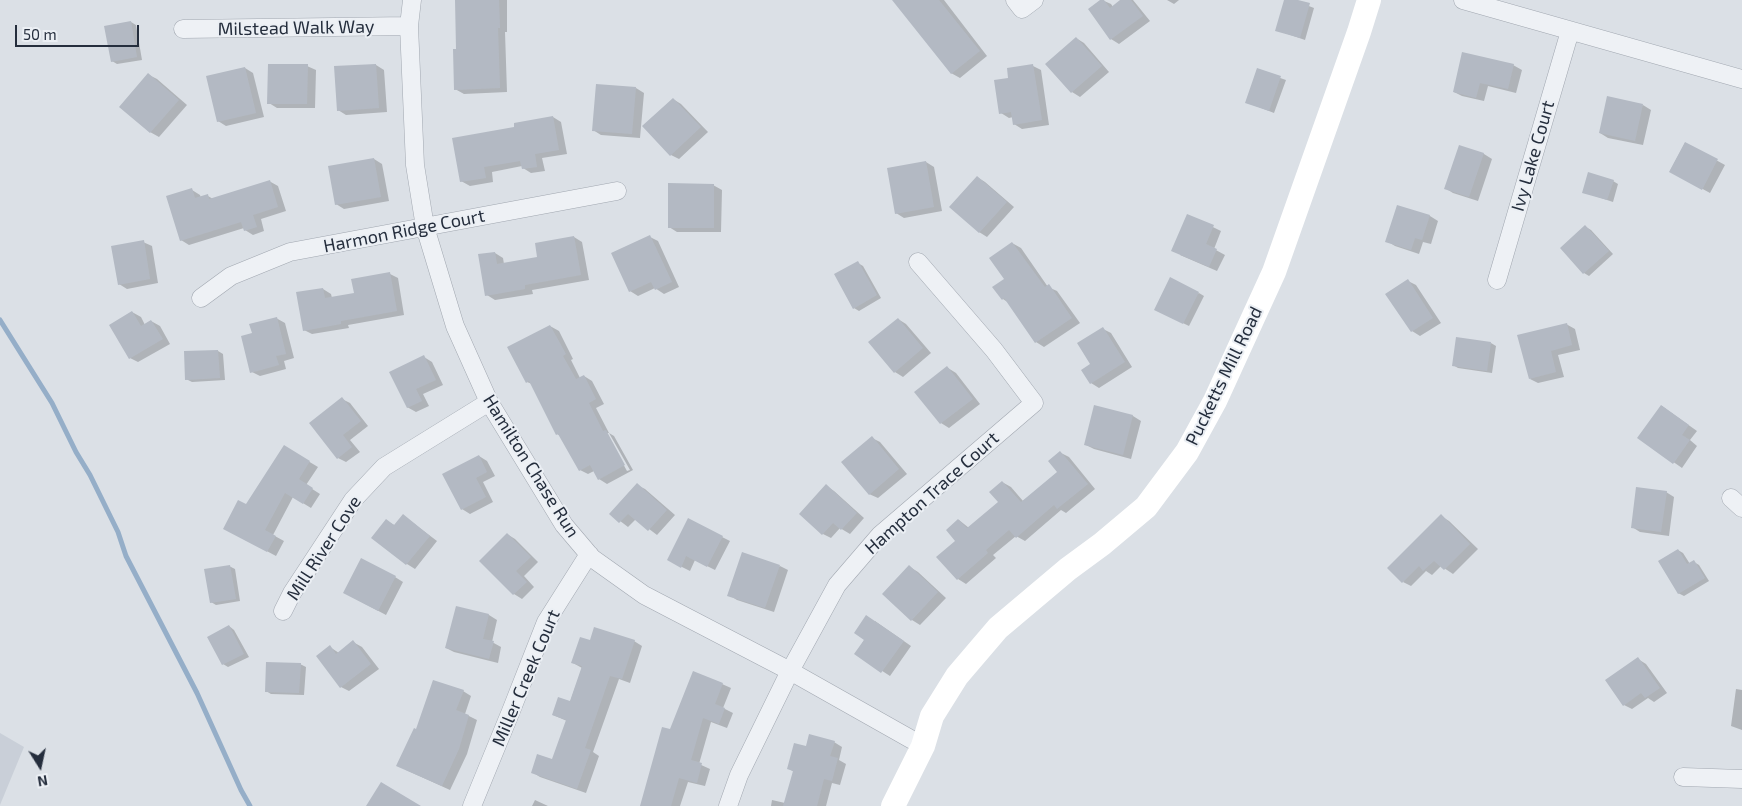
<!DOCTYPE html>
<html>
<head>
<meta charset="utf-8">
<style>
  body { margin:0 }
  #map { position:relative; width:1742px; height:806px; overflow:hidden; background:#dbe0e6; font-family:"Exo 2",sans-serif }
  canvas { display:block }
  .north { position:absolute; left:15px; top:741px; width:50px; height:50px; -webkit-text-stroke:4px #ebeff4; paint-order:stroke; rotate:170deg; font-size:14px; font-weight:700; line-height:20px; text-align:center; color:#252e3d }
  .north::after { content:''; display:block; margin:auto; width:18px; height:22px; background:#252e3d; clip-path:polygon(50% 0,100% 100%,50% 72%,0 100%) }
  .scale { position:absolute; left:15px; top:25px; width:124px; height:22px; box-sizing:border-box; border:2px solid #252e3d; border-top:0; padding-left:6px; font-size:15px; line-height:18px; white-space:nowrap; color:#252e3d; -webkit-text-stroke:4px #ebeff4; paint-order:stroke }
</style>
</head>
<body>
<div id="map">
<canvas width="1742" height="806"></canvas>
<div class="north">N</div>
<div class="scale">50 m</div>
</div>
<script>
const c = document.querySelector('canvas').getContext('2d');
c.lineJoin = 'round';
function fillPath(path, color) { c.fillStyle = color; c.fill(path, 'evenodd'); }
const toPath = rows => new Path2D(rows.map(r => 'M' + r).join(''));
function stroke(path, color, width, dash) { c.strokeStyle = color; c.lineWidth = width; c.lineCap = dash ? 'butt' : 'round'; c.setLineDash(dash || []); c.stroke(path); }
function label(font, color, halo, rows, align = 'center') {
  c.font = font + ' "Exo 2",sans-serif'; c.lineWidth = 4; c.setLineDash([]); c.textBaseline = 'middle'; c.strokeStyle = halo; c.fillStyle = color; for (const [text, x, y, turn = 0] of rows) {
    c.save(); c.translate(x, y); c.rotate((+turn || 0) * Math.PI / 180); c.textAlign = isNaN(turn) ? turn : align; if (halo) c.strokeText(text, 0, 0); c.fillText(text, 0, 0); c.restore();
  }
}
fillPath(toPath([
  [0,733,24,747,0,805]
]), '#c9cfd8');
fillPath(toPath([
  [456,0,507,0,507,32,505,32,507,92,464,94,455,89,457,50],
  [893,0,944,0,987,56,960,78,951,73],
  [1102,0,1111,4,1113,7,1122,0,1133,0,1150,21,1119,44,1111,39],
  [1167,0,1179,0,1174,4],
  [1285,0,1293,0,1314,8,1305,40,1276,30],
  [131,22,136,25,142,60,117,64,112,61],
  [1076,38,1084,43,1109,72,1080,97,1072,92],
  [376,65,384,70,387,112,346,115,338,110],
  [1513,65,1522,70,1516,93,1488,86,1484,101,1462,96,1454,92],
  [307,66,316,70,315,108,277,108,269,103],
  [1033,66,1041,70,1049,125,1022,129,1014,124,1013,117,1009,118,1001,113,1010,79],
  [245,68,253,73,264,117,226,126,218,121],
  [1257,70,1286,80,1274,113,1246,102],
  [149,75,157,79,187,105,159,137,150,132],
  [636,88,644,93,640,138,601,135,593,130],
  [673,99,681,104,708,132,679,159,671,155],
  [1643,105,1651,110,1643,145,1608,138,1600,133],
  [553,117,561,122,567,154,542,158,545,171,531,173,523,168,522,166,492,172,493,182,470,186,461,181,516,128],
  [1685,143,1725,165,1710,193,1670,171],
  [1460,147,1484,154,1492,159,1478,201,1453,193,1445,188],
  [374,159,382,164,389,201,344,209,336,204],
  [926,162,934,167,942,211,904,218,896,213],
  [977,177,985,182,1014,207,987,237,979,232],
  [269,181,278,186,286,211,261,219,264,231,253,235,245,230,244,228,189,245,181,240,192,190,200,195,201,198,208,196,213,199],
  [1613,181,1618,184,1613,202,1583,192],
  [713,185,722,190,721,232,677,232,669,227],
  [1398,206,1430,216,1438,221,1431,244,1423,242,1419,254,1395,246,1387,241],
  [1188,215,1221,231,1214,249,1225,255,1217,271,1180,255],
  [1586,227,1591,230,1613,254,1589,276,1584,273],
  [574,237,582,242,589,280,532,290,533,294,495,300,487,295,495,253,503,258,504,264,539,258],
  [650,237,658,241,679,287,664,294,655,288,638,296,630,291],
  [143,242,152,246,158,283,127,289,119,284],
  [1012,243,1021,248,1048,287,1057,291,1080,323,1044,347,1036,342,1009,303,1003,299],
  [858,263,863,266,881,298,859,311,854,308],
  [390,274,398,278,404,315,348,325,349,328,312,334,304,330,323,289,331,294,332,298,355,294],
  [1408,281,1416,285,1441,323,1420,336,1412,331],
  [1199,293,1204,296,1189,326,1160,312],
  [132,312,141,317,145,325,151,321,160,326,170,344,138,362,130,358],
  [276,318,285,323,294,358,284,361,286,369,260,376,252,372,253,334],
  [898,319,906,324,931,353,903,377,895,372],
  [1566,324,1575,329,1580,350,1558,355,1564,377,1538,383,1530,379],
  [550,326,559,331,573,359,571,360,580,378,584,376,592,381,604,404,596,408,609,433,614,436,633,470,607,484,599,479,594,471,588,474,580,470,562,437,557,434,532,384,527,382],
  [606,433,609,433,630,470,627,471],
  [1103,329,1111,333,1132,367,1099,388,1091,383,1092,364],
  [1491,343,1496,346,1492,373,1458,368,1453,365],
  [218,351,223,354,225,380,192,382,186,379],
  [424,357,432,362,443,385,423,394,429,406,416,412,407,407],
  [948,368,956,373,980,404,949,428,941,423],
  [342,399,350,403,368,426,350,440,360,452,346,462,338,458],
  [1662,406,1697,431,1690,440,1697,446,1682,468,1639,438],
  [1095,407,1133,416,1141,421,1131,459,1094,449,1086,445],
  [872,438,880,442,907,474,878,498,869,494],
  [293,452,318,467,306,485,320,494,311,508,293,497,273,535,284,541,276,556,233,533,246,506],
  [1061,453,1069,457,1095,489,1066,513,1061,510,1025,541,1016,536,993,555,996,558,966,584,958,579,957,541,959,520,969,528,999,503,1002,482,1011,487,1023,501,1059,473],
  [479,456,487,461,495,476,483,482,493,502,470,514,462,509],
  [637,485,645,489,675,515,657,535,636,519,628,527,611,514],
  [826,486,834,491,864,518,850,534,840,528,831,538,823,534],
  [1666,492,1674,497,1669,536,1640,532,1632,527],
  [404,516,437,541,415,569,407,564,387,521,396,526],
  [1441,516,1449,521,1478,549,1453,574,1441,566,1432,575,1426,571,1411,586,1403,582],
  [507,534,515,539,538,562,524,576,534,587,522,599,514,594,481,561],
  [722,537,730,541,715,570,695,560,690,571,668,560],
  [1678,550,1683,553,1690,564,1694,562,1699,565,1709,581,1684,596,1678,593],
  [229,566,235,569,240,601,216,605,211,602],
  [780,566,788,570,774,612,737,600,729,595],
  [910,567,918,572,946,598,920,625,912,620,884,594],
  [395,577,403,582,386,615,352,597],
  [457,607,489,615,497,620,492,642,501,647,498,663,454,652,446,648],
  [875,621,911,646,890,676,856,654],
  [229,626,234,630,249,657,228,667,223,664],
  [590,641,634,641,642,646,630,683,619,679,593,752,599,756,586,793,540,777,532,772,553,760,567,721,553,715,570,702,582,668,573,663],
  [353,642,362,647,379,669,349,691,341,687,330,647,339,653],
  [1638,659,1646,664,1667,693,1654,702,1648,698,1632,709,1624,705],
  [300,664,306,667,304,695,271,694,266,691],
  [722,684,731,688,723,708,733,713,727,728,711,722,699,764,710,769,705,786,688,782,680,806,641,806,671,730],
  [1736,689,1742,690,1742,730,1731,726],
  [463,691,471,696,465,714,477,720,467,754,450,790,406,770,417,731],
  [834,742,842,747,839,760,846,764,840,785,832,783,826,806,771,806,772,800,785,803,794,772,788,768,807,747],
  [535,800,548,806,532,806]
]), '#0003');
stroke(toPath([
  [0,320,52,403,76,452,90,475,118,532,126,556,197,693,241,790,250,806]
]), '#95aec8', 5);
fillPath(toPath([
  [455,0,499,0,500,28,498,28,500,88,454,90,453,49,456,49],
  [892,0,939,0,980,51,951,74],
  [1100,0,1104,0,1110,8,1120,0,1131,0,1143,16,1110,40,1088,9],
  [1284,0,1298,0,1310,3,1300,38,1275,31],
  [131,21,137,57,111,62,104,26],
  [1076,37,1102,66,1071,93,1045,64],
  [1462,52,1514,64,1508,89,1480,83,1476,98,1453,92],
  [268,64,308,64,307,104,267,104],
  [376,64,379,108,337,111,334,66],
  [1033,64,1042,120,1013,125,1011,112,999,114,994,80,1008,78,1007,68],
  [245,67,256,113,217,122,206,76],
  [1257,68,1281,76,1269,111,1245,103],
  [148,73,179,100,150,133,119,107],
  [596,84,636,87,632,134,592,131],
  [1607,96,1643,104,1635,141,1599,133],
  [673,98,701,127,670,156,642,126],
  [553,116,559,150,535,154,537,167,522,169,520,161,484,167,486,178,460,182,452,138,514,127,514,123],
  [1685,142,1718,159,1702,190,1669,172],
  [1459,145,1484,153,1469,197,1444,189],
  [374,158,381,197,335,205,328,166],
  [926,161,934,207,895,214,887,168],
  [1588,172,1614,180,1607,200,1582,193],
  [977,176,1007,202,979,233,949,207],
  [270,180,278,207,253,215,257,227,244,231,241,222,180,241,166,196,192,188,195,198,208,194,209,199],
  [668,183,714,184,714,228,668,228],
  [1397,205,1430,215,1422,240,1415,238,1411,250,1385,242],
  [1187,214,1214,225,1206,244,1217,249,1209,267,1171,251],
  [1585,225,1609,251,1583,274,1560,248],
  [650,235,672,282,655,290,651,282,629,292,611,253],
  [574,236,581,275,525,285,525,289,485,296,478,254,495,252,497,264,537,257,535,243],
  [144,240,150,279,118,285,111,246],
  [1012,242,1045,287,1049,284,1072,318,1035,343,1004,298,1002,300,992,287,1004,279,989,258],
  [858,261,877,295,853,309,834,274],
  [390,272,397,311,341,321,341,324,303,331,296,292,323,288,325,298,354,293,351,279],
  [1170,277,1199,292,1183,324,1154,310],
  [1408,279,1433,318,1411,332,1385,294],
  [132,311,141,326,151,320,163,339,129,359,109,325],
  [277,317,286,354,276,356,279,365,250,373,241,336,252,333,249,324],
  [898,318,923,348,894,373,868,342],
  [1567,323,1572,345,1551,351,1556,372,1529,379,1517,335],
  [550,325,566,354,563,356,576,379,584,375,596,399,589,403,603,431,606,430,625,465,598,480,590,465,579,471,558,434,556,435,529,381,526,383,507,347],
  [1103,327,1125,362,1090,384,1081,370,1090,364,1077,343],
  [1456,337,1491,342,1487,371,1452,366],
  [218,350,220,378,185,380,184,351],
  [424,355,436,380,416,389,422,401,407,408,389,372],
  [947,366,973,399,940,424,914,392],
  [342,397,361,421,343,435,352,447,337,459,309,423],
  [1094,405,1133,415,1123,455,1084,445],
  [1661,405,1689,425,1682,435,1690,440,1673,464,1637,438],
  [872,436,899,469,869,495,841,462],
  [284,445,310,461,299,479,313,488,303,504,285,493,265,530,276,536,267,552,223,529,238,500,246,504],
  [1060,451,1088,484,1057,509,1054,505,1016,538,1009,530,986,550,988,553,957,580,936,557,955,541,946,530,958,519,967,528,998,502,989,492,1002,481,1021,502,1057,472,1048,461],
  [479,455,487,472,476,478,486,497,461,510,442,474],
  [637,483,667,510,648,531,628,514,619,523,609,514],
  [826,484,857,513,841,530,833,523,822,535,799,514],
  [1636,487,1667,491,1661,532,1631,528],
  [403,514,430,536,406,565,371,538,386,519,394,525],
  [1441,514,1470,544,1444,570,1434,561,1423,571,1419,566,1402,583,1387,568],
  [688,518,723,536,707,567,686,556,681,568,667,560],
  [507,533,531,557,516,571,527,582,513,595,479,561],
  [1678,549,1687,564,1694,560,1705,578,1678,594,1658,561],
  [742,552,780,565,765,608,727,596],
  [361,558,396,576,378,611,343,593],
  [230,565,236,599,210,603,204,569],
  [909,565,938,592,911,621,882,594],
  [456,606,489,614,483,639,494,641,489,659,445,648],
  [866,615,904,641,881,673,854,654,864,640,854,633],
  [229,625,244,654,222,665,207,637],
  [594,627,635,640,622,679,610,676,585,748,591,750,577,789,531,773,537,754,552,759,566,720,552,715,558,697,570,701,582,666,571,663,580,637,590,640],
  [353,640,371,664,340,688,316,656,330,645,336,654],
  [1638,657,1660,688,1645,698,1641,693,1623,706,1605,680],
  [266,662,301,663,299,693,265,692],
  [693,671,723,683,715,704,725,708,719,724,703,718,691,760,702,763,697,783,679,778,671,806,640,806,662,727,670,729],
  [433,680,464,690,456,710,469,715,459,749,442,786,396,766,414,728,416,729],
  [809,734,835,741,830,756,838,758,832,781,824,779,817,806,783,806,793,771,787,769,794,743,806,746],
  [381,782,421,806,366,806]
]), '#b3b9c3');
const street = toPath([
  [412,0,409,26,415,165,425,227,455,326,489,402,564,525,592,558,644,595,790,671,923,746],
  [1015,0,1022,9,1034,0],
  [1463,0,1742,79],
  [183,29,409,26],
  [1497,280,1570,31],
  [201,298,231,276,290,252,617,191],
  [1731,498,1742,508],
  [283,611,292,593,353,500,384,467,489,402],
  [1683,777,1742,779],
  [472,806,511,711,546,622,589,554],
  [728,806,739,775,790,671,837,585,880,535,1034,403,994,350,918,262]
]);
stroke(street, '#a1a7b0', 19);
stroke(street, '#eef1f5', 18);
stroke(toPath([
  [893,806,923,746,932,716,957,676,998,628,1068,569,1102,544,1146,507,1187,452,1215,401,1274,272,1359,32,1369,0]
]), '#fff', 24);
label('18px', '#252e3d', '#ebeff4', [
  ["Milstead Walk Way",296,28,-1],
  ["Ivy Lake Court",1533,156,-74],
  ["Harmon Ridge Court",404,231,-11],
  ["Pucketts Mill Road",1224,376,-64],
  ["Hamilton Chase Run",531,466,58],
  ["Hampton Trace Court",932,493,-42],
  ["Mill River Cove",324,548,-57],
  ["Miller Creek Court",526,678,-67]
]);
</script>
</body>
</html>
